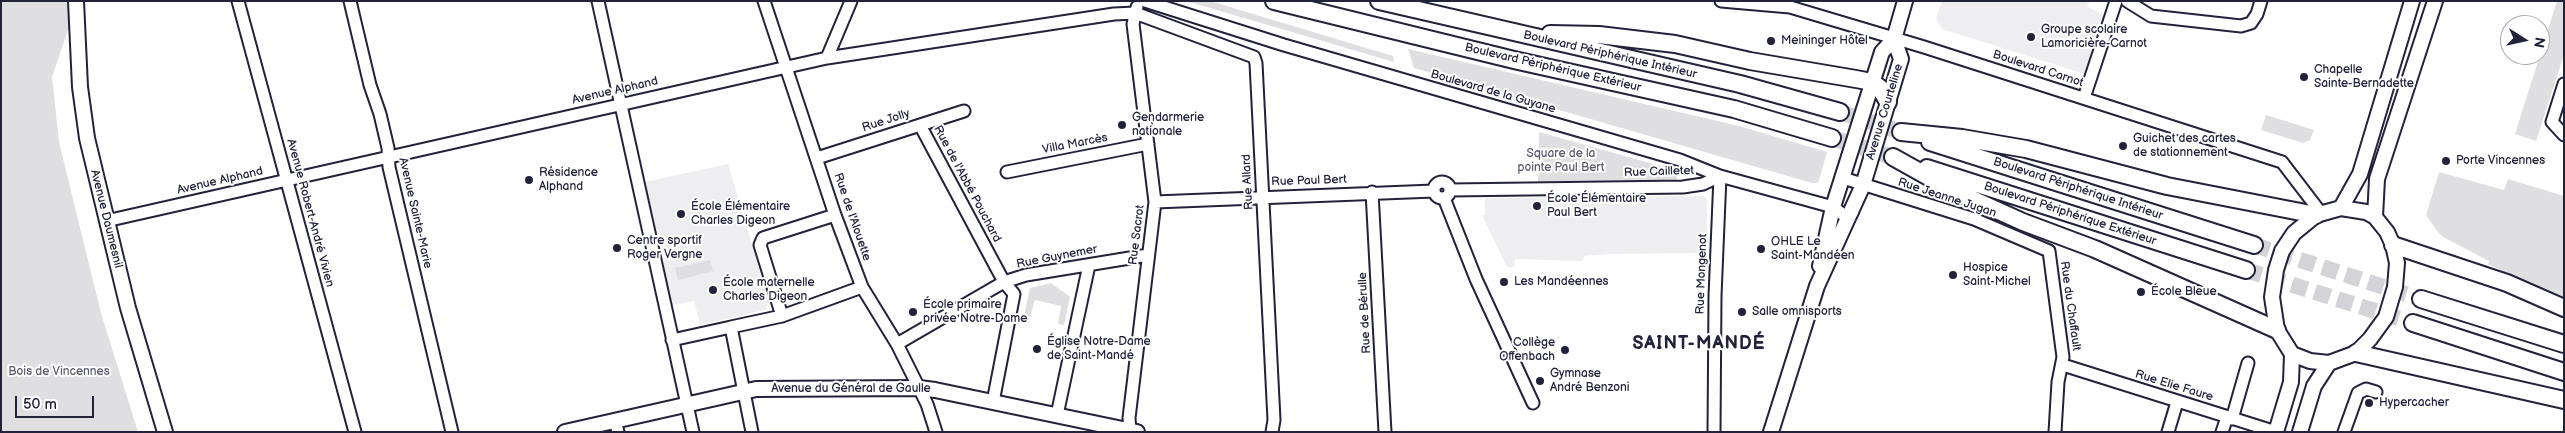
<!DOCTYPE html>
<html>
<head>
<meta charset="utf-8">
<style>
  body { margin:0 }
  #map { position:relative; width:2565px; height:433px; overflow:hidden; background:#fff; font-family:"Balsamiq Sans",sans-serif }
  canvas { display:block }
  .frame { position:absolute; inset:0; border:2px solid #22223b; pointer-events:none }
  .north { position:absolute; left:2500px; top:15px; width:50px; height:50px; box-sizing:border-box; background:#fff; border:1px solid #a7a7b1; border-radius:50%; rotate:100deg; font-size:14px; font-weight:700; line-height:20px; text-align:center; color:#22223b }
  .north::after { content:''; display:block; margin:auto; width:18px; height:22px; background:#22223b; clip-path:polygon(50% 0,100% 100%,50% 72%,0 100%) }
  .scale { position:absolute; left:15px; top:396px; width:79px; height:22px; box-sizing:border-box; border:2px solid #22223b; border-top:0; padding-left:6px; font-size:15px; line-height:18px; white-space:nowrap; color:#22223b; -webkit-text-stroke:4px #fff; paint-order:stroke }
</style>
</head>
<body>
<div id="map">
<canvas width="2565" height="433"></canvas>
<div class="frame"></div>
<div class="north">N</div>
<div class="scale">50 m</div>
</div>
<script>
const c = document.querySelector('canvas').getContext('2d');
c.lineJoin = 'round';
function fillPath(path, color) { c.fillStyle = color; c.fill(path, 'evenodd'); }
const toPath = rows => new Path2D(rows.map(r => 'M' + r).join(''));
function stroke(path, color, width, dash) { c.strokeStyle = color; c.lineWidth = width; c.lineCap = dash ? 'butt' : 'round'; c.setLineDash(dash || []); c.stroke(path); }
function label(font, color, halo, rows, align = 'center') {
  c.font = font + ' "Balsamiq Sans",sans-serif'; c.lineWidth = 4; c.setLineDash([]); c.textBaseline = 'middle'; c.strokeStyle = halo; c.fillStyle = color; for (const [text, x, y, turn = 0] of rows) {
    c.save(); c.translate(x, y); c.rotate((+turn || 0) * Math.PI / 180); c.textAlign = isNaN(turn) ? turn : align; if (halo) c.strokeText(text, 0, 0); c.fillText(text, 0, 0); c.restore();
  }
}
fillPath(toPath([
  [1942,1,2090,1,2087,6,2104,16,2096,28,2098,30,2085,74,1942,29,1936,18],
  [728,164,769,302,765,310,700,325,694,301,672,305,663,262,667,257,662,236,657,233,645,182],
  [1703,196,1707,200,1707,253,1610,254,1584,256,1583,261,1515,259,1514,267,1507,267,1482,215,1485,215,1485,198]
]), '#eeeef1');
fillPath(toPath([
  [1,1,78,1,52,77,59,142,101,313,138,432,1,432],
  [1186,1,1210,1,1393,56,1394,62],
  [2557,1,2564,1,2564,55,2536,141,2515,134],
  [1408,49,1739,126,1827,152,1819,180,1817,183,1812,183,1414,68],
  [2266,115,2314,130,2310,140,2303,143,2261,130],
  [1539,132,1678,171,1676,183,1538,182],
  [2439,172,2504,190,2508,179,2564,196,2564,300,2488,264,2489,261,2443,237,2437,231,2426,215],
  [710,260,713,271,678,280,675,268],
  [1051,283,1070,297,1064,325,1058,324,1061,306,1035,300,1030,317,1024,316,1030,288]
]), '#dfdfe2');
stroke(toPath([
  [1840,112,1901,132],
  [1832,138,1893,157],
  [2254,245,2421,299],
  [2246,270,2413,323]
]), '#d3d3d8', 16, [16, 8]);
const minor = toPath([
  [238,1,355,432],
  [350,1,370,85,380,114,388,148,389,167,452,432],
  [598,1,693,432],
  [764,1,835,215,862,287,897,344,927,404,936,432],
  [1145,1,1284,45,1680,160,1720,176,1833,207,1845,216,1852,213],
  [1721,1,1790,7,1924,47,2282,162,2321,213],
  [2127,1,2151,16,2241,26,2251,23,2257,14,2261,1],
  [827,58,851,1],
  [2564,84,2552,122,2564,135],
  [2084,98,2116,1],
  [920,125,1004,282,1014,294,993,402],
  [817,158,964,111],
  [1007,172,1148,144],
  [1843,178,1974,219,2049,251,2063,357,2058,382,2055,432],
  '1434 190a8 8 0 1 1 16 0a8 8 0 1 1-16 0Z',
  [1450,190,1683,187,1703,184,1720,176],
  [1372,192,1385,432],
  [1444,198,1476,279,1533,403],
  [1155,202,1434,191],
  [106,221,827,58,1114,14,1135,13,1254,57,1256,63,1274,420,1272,432],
  [782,316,760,245,763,238,835,215],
  [731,327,782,316,862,287],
  [672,340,731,327,752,432],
  [897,344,1004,282,1026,275,1148,255],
  [2063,365,2276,432],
  [1057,415,1089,265],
  [2232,419,2248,363],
  [615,420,618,432],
  [1130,432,1129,418,1155,202,1133,24,1137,7],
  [1714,432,1715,296,1720,176],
  [2168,432,2177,402],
  [2222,432,2227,417],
  [2344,432,2358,393,2366,389,2376,392]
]);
const major = toPath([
  [76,1,80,87,87,138,128,308,165,432],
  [2341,208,2366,212,2375,217,2387,232,2393,245,2397,263,2395,287,2386,317,2370,339,2356,353,2329,363,2310,361,2292,354,2277,330,2272,297,2276,270,2282,251,2294,233,2316,215,2341,208],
  [2341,208,2360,174,2412,1],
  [2375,217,2377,179,2435,1],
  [1820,266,1833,207,1882,52,1894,39,1905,1],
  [565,432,756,389,919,388,935,390,1137,432],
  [1771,432,1817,286,1863,185,1901,59,1894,39],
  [2276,432,2291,382,2292,354],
  [2300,432,2314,386,2329,363]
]);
const highway = toPath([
  [1274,1,1514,60,1734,109,1832,138],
  [1379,1,1740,84,1840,112],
  [1550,34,1599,35,1675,44,1750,61,1856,79,1872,82,1880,88,1888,102],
  [1901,132,1962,138,2026,149,2167,186,2316,215],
  [1930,142,2254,245],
  [1893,157,1952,190,2023,222,2095,249,2277,330],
  [1927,168,2246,270],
  [2393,245,2507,283,2564,308],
  [2421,299,2564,344],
  [2413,323,2564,372],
  [2356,353,2564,400]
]);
stroke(minor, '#22223b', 15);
stroke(major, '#22223b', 18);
stroke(highway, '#22223b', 20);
stroke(minor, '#fff', 11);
stroke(major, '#fff', 14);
stroke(highway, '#fff', 16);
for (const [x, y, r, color] of [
  [2031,37,5,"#22223b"],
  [1771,41,5,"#22223b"],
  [2304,77,5,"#22223b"],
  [1122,125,5,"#22223b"],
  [2123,146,5,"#22223b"],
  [2446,161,5,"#22223b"],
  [529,180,5,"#22223b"],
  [1537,206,5,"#22223b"],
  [681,214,5,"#22223b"],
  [617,248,5,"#22223b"],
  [1761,249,5,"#22223b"],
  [1953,275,5,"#22223b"],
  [1504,282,5,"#22223b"],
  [713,290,5,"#22223b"],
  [2141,292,5,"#22223b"],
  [913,312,5,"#22223b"],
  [1742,312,5,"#22223b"],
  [1037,349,5,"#22223b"],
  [1565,350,5,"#22223b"],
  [1540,381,5,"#22223b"],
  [2369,403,5,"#22223b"]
]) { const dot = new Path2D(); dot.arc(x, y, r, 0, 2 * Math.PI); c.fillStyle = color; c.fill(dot); stroke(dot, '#fff', 2); }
label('12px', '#22223b', '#fff', [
  ["Groupe scolaire",2041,30],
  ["Lamoricière-Carnot",2041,44],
  ["Meininger Hôtel",1781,41],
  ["Chapelle",2314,70],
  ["Sainte-Bernadette",2314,84],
  ["Gendarmerie",1132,118],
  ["nationale",1132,132],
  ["Guichet des cartes",2133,139],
  ["de stationnement",2133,153],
  ["Porte Vincennes",2456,161],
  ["Résidence",539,173],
  ["Alphand",539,187],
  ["École Élémentaire",1547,199],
  ["Paul Bert",1547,213],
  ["École Élémentaire",691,207],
  ["Charles Digeon",691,221],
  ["Centre sportif",627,241],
  ["Roger Vergne",627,255],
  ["OHLE Le",1771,242],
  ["Saint-Mandéen",1771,256],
  ["Hospice",1963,268],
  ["Saint-Michel",1963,282],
  ["Les Mandéennes",1514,282],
  ["École maternelle",723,283],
  ["Charles Digeon",723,297],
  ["École Bleue",2151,292],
  ["École primaire",923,305],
  ["privée Notre-Dame",923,319],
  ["Salle omnisports",1752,312],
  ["Église Notre-Dame",1047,342],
  ["de Saint-Mandé",1047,356],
  ["Collège",1555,343,"right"],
  ["Offenbach",1555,357,"right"],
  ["Gymnase",1550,374],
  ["André Benzoni",1550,388],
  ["Hypercacher",2379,403]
], 'left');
label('12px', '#22223b', '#fff', [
  ["Boulevard Périphérique Intérieur",1610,55,13],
  ["Boulevard Périphérique Extérieur",1553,68,13],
  ["Boulevard Carnot",2038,69,18],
  ["Avenue Alphand",615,91,-13],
  ["Boulevard de la Guyane",1493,92,16],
  ["Avenue Courteline",1885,112,-73],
  ["Rue Jolly",886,121,-18],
  ["Villa Marcès",1075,144,-11],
  ["Rue Cailletet",1659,172,-2],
  ["Avenue Alphand",220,181,-13],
  ["Rue Paul Bert",1309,181,-2],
  ["Rue Allard",1248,182,-93],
  ["Rue de l'Abbé Pouchard",967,184,62],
  ["Boulevard Périphérique Intérieur",2078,189,18],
  ["Rue Jeanne Jugan",1947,198,18],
  ["Avenue Robert-André Vivien",310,213,75],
  ["Avenue Sainte-Marie",415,213,77],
  ["Boulevard Périphérique Extérieur",2070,214,18],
  ["Rue de l'Alouette",852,217,71],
  ["Avenue Daumesnil",106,219,76],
  ["Rue Sacrot",1137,235,-83],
  ["Rue Guynemer",1057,257,-11],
  ["Rue Mongenot",1702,274,-88],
  ["Rue du Chaffault",2070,306,82],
  ["Rue de Bérulle",1365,313,-93],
  ["Rue Elie Faure",2174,386,17],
  ["Avenue du Général de Gaulle",851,389]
]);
label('12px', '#5b5b6d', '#fff', [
  ["Square de la",1561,154],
  ["pointe Paul Bert",1561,168],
  ["Bois de Vincennes",59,372]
]);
c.letterSpacing = '1px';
label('bold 18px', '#22223b', '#fff', [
  ["SAINT-MANDÉ",1699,344]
]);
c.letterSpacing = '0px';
</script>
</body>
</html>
